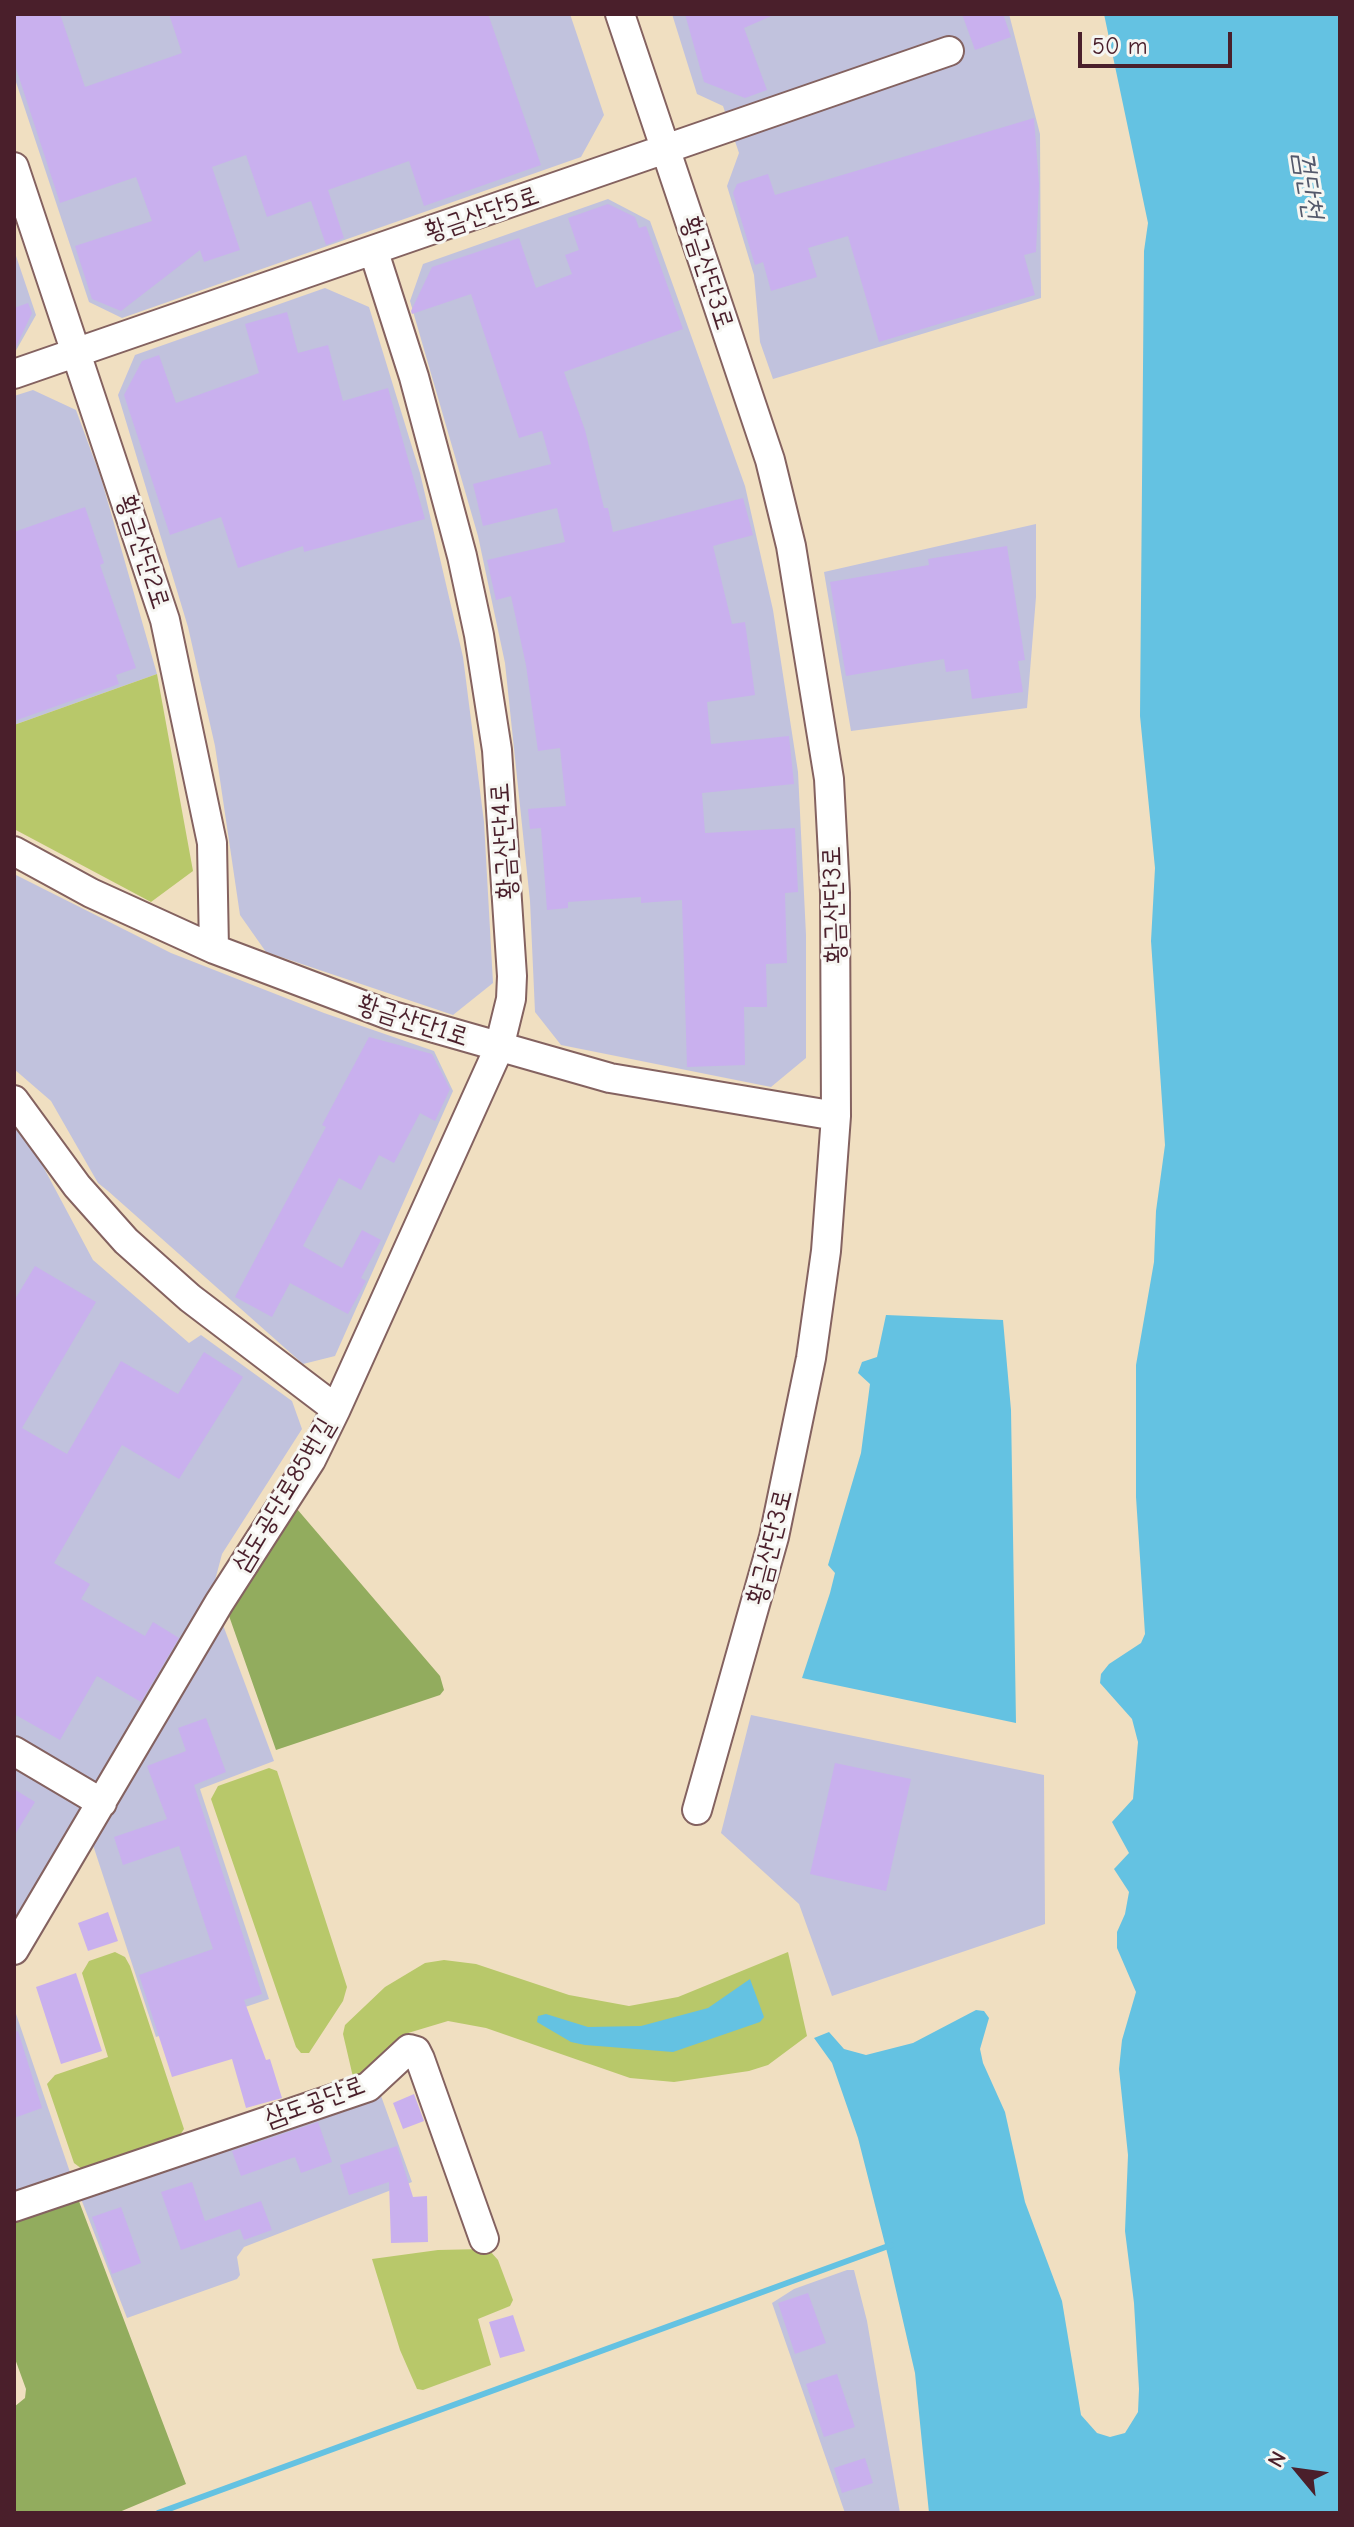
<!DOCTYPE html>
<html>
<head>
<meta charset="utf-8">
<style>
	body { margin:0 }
	#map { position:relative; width:1354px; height:2527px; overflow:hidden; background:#f0dfc1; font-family:"Comic Neue",sans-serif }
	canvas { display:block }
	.frame { position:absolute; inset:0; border:16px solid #4a1f2b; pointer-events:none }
	.north { position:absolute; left:1258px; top:2431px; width:80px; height:80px; -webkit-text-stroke:6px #f6f6f2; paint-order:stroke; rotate:299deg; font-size:22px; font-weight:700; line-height:32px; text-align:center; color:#4a1f2b }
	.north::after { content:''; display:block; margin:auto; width:28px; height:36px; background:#4a1f2b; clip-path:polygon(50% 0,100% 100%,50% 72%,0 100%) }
	.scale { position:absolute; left:1078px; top:32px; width:154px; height:36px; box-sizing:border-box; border:4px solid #4a1f2b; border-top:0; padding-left:10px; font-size:24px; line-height:28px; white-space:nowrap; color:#4a1f2b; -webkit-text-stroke:6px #f6f6f2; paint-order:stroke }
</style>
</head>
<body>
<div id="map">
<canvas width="1354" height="2527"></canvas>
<div class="frame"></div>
<div class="north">N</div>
<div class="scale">50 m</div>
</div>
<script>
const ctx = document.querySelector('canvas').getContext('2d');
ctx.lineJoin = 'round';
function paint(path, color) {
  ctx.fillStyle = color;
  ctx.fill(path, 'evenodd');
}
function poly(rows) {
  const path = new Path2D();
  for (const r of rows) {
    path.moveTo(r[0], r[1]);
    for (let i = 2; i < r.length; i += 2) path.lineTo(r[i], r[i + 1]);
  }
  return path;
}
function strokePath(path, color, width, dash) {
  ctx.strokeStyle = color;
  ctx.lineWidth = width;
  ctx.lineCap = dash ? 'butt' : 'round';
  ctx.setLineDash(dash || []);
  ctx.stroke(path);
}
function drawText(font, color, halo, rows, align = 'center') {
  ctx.font = font + ' "Comic Neue","Poor Story",sans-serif';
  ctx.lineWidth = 6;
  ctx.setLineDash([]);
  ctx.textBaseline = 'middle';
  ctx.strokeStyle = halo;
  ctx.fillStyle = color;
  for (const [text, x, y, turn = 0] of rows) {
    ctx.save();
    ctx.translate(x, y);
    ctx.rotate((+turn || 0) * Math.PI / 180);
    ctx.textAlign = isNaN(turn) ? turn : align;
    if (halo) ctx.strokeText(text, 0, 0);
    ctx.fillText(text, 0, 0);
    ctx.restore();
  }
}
paint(poly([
	[14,14,570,14,604,115,581,157,122,318,89,302,14,76],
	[672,14,1009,14,1040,134,1041,298,773,379,760,342,754,275,727,186,739,153,723,106,697,94],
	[608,199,650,221,745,486,773,610,798,772,806,935,806,1058,771,1087,561,1045,535,1012,530,901,505,663,478,536,410,301,423,264],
	[14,250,36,315,14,354],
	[325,288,369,307,420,473,463,657,484,822,493,983,453,1015,266,952,240,915,215,746,188,627,118,395,135,355],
	[33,390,76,410,101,478,157,674,14,725,14,396],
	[1036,524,1036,597,1027,708,851,731,824,572],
	[14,874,171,953,324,1013,434,1051,453,1091,335,1356,303,1364,108,1191,98,1183,51,1101,14,1069],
	[14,1112,93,1260,189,1343,201,1335,292,1401,302,1429,222,1554,209,1603,14,1930],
	[223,1625,274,1761,200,1789,269,1999,156,2037,92,1842,218,1627],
	[751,1715,1044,1775,1045,1924,832,1996,799,1904,721,1833],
	[14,2008,72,2178,14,2199],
	[380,2093,412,2182,244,2247,237,2257,240,2275,237,2279,127,2318,78,2191],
	[847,2270,854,2270,867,2321,900,2513,845,2513,772,2303,794,2289]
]), '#c1c2dd');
paint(poly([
	[157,674,193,871,151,902,14,829,14,725],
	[269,1768,277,1771,283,1789,347,1987,343,2001,309,2053,301,2053,296,2047,211,1799,218,1786],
	[115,1952,125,1957,130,1966,184,2129,178,2138,82,2169,74,2163,47,2084,55,2075,108,2057,82,1973,89,1961],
	[788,1952,807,2036,768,2065,749,2071,674,2082,630,2078,486,2028,448,2021,408,2033,360,2079,353,2077,343,2034,345,2025,385,1987,425,1963,444,1960,476,1964,569,1995,629,2006,678,1997],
	[483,2249,490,2251,498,2260,513,2300,510,2306,478,2319,491,2365,423,2390,417,2389,400,2350,372,2259,438,2250]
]), '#b8c86a');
paint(poly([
	[297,1509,440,1676,444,1690,440,1695,276,1750,228,1613,292,1511],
	[77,2196,186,2484,117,2513,14,2513,14,2407,25,2398,26,2389,14,2356,14,2215]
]), '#92ac5e');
paint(poly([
	[1104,14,1340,14,1340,2513,929,2513,915,2373,889,2260,858,2138,832,2063,814,2038,829,2032,844,2049,866,2055,913,2043,976,2010,984,2011,989,2018,980,2049,983,2063,1005,2112,1025,2202,1062,2301,1081,2415,1097,2433,1110,2437,1125,2433,1138,2412,1139,2389,1134,2303,1125,2231,1128,2155,1119,2069,1122,2040,1136,1992,1117,1948,1117,1932,1125,1914,1129,1892,1114,1869,1129,1853,1112,1822,1133,1799,1138,1742,1132,1719,1100,1683,1101,1674,1109,1664,1141,1643,1145,1634,1136,1497,1136,1365,1154,1262,1156,1211,1165,1145,1151,941,1155,868,1140,716,1144,251,1148,223],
	[886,1315,1003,1320,1011,1410,1016,1723,802,1678,830,1593,835,1573,828,1565,861,1453,870,1384,858,1373,862,1362,877,1357],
	[750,1979,764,2017,760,2022,673,2052,585,2045,571,2042,537,2022,538,2016,546,2014,588,2027,641,2026,708,2008]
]), '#64c2e2');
strokePath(poly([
	[158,2513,891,2245]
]), '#64c2e2', 6);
paint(poly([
	[14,14,60,14,85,87,182,53,169,14,488,14,541,165,424,206,409,161,328,190,344,238,326,245,311,201,267,217,246,155,212,167,240,250,204,262,200,250,121,311,92,299,75,246,152,221,136,177,60,203,14,62],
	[685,14,776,14,744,28,767,90,745,98,704,82],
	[962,14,1003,14,1011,37,975,50],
	[1034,118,1039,184,1036,252,1024,255,1035,295,879,342,848,236,808,248,817,277,771,291,763,262,755,265,733,193,737,184,768,174,775,195],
	[608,204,635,217,639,228,646,226,683,329,564,372,585,430,604,508,608,508,613,532,743,498,753,535,713,546,732,624,745,622,755,695,707,702,711,744,789,736,794,784,702,793,705,833,795,828,798,892,785,893,787,963,766,964,767,1007,744,1007,745,1065,687,1067,682,900,641,903,641,897,568,902,568,908,547,910,541,828,530,829,528,809,566,806,560,748,538,751,526,665,511,596,496,600,487,560,565,542,557,508,483,526,473,484,551,464,542,431,519,438,471,294,412,314,411,311,432,267,519,238,536,288,572,274,565,255,579,250,568,218],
	[28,303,32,313,14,351,14,308],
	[287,312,298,353,328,345,343,401,388,388,425,519,304,552,303,546,238,568,221,517,170,535,124,395,142,361,159,355,176,403,259,373,245,324],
	[85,507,104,563,100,565,136,668,116,675,119,684,14,721,14,532],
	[1007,546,1025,660,1018,661,1023,692,972,699,968,669,946,672,944,659,846,676,830,582,929,565,928,559],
	[369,1037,432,1054,450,1089,435,1121,420,1113,394,1163,379,1155,361,1190,339,1178,303,1246,342,1268,362,1230,381,1240,361,1278,366,1281,348,1314,290,1283,272,1317,235,1297,326,1127,322,1125],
	[35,1266,96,1302,22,1428,67,1454,121,1361,178,1394,204,1352,243,1377,179,1479,122,1445,54,1563,90,1584,81,1599,145,1636,153,1622,179,1638,141,1702,97,1676,60,1740,14,1714,14,1301],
	[206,1718,226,1772,194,1785,262,1994,244,2000,266,2060,270,2059,282,2098,246,2108,232,2059,172,2077,139,1975,213,1949,179,1846,123,1865,114,1837,167,1819,147,1766,186,1751,178,1728],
	[835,1763,911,1779,886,1891,810,1874],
	[14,1789,35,1802,14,1836],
	[108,1912,118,1941,88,1951,78,1923],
	[76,1973,102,2051,61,2064,36,1987],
	[18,2031,42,2108,14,2118,14,2032],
	[414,2094,424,2121,403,2129,393,2103],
	[318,2122,332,2162,301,2173,295,2157,241,2176,232,2151],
	[397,2146,413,2197,427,2196,428,2242,391,2243,389,2182,349,2195,340,2165],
	[192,2182,205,2221,261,2201,272,2230,244,2240,240,2229,181,2250,161,2192],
	[121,2207,141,2263,112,2274,92,2217],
	[808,2293,826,2343,795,2354,778,2303],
	[513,2315,525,2351,500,2358,489,2322],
	[837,2374,855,2427,824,2437,806,2384],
	[865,2458,873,2483,842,2493,834,2468]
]), '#c9b0ee');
const minor = poly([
	[620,14,770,460,791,546,829,779,835,893,836,1116,826,1251,811,1358,774,1537,697,1810],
	[14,167,165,620,212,843,214,949],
	[14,374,949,51],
	[14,851,91,893,214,949,389,1015,610,1078,836,1116],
	[14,1100,77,1186,126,1241,190,1298,336,1409,311,1460,219,1603,14,1950],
	[336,1409,499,1048,511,999,512,976,497,750,479,635,462,556,414,377,374,252],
	[14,1751,102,1803],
	[14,2207,368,2087,409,2049,416,2051,420,2059,484,2239]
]);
strokePath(minor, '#846260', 32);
strokePath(minor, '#fff', 28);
drawText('26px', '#4a1f2b', '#f6f6f2', [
	["황금산단5로",482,214,-19],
	["황금산단3로",707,273,72],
	["황금산단2로",143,552,72],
	["황금산단4로",504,841,-94],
	["황금산단3로",834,905,-92],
	["황금산단1로",413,1021,18],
	["삼도공단로85번길",284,1495,-59],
	["황금산단3로",770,1547,-76],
	["삼도공단로",315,2102,-20]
]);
drawText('italic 28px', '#53586b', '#f6f6f2', [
	["검단천",1308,185,81]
]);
</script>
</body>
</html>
